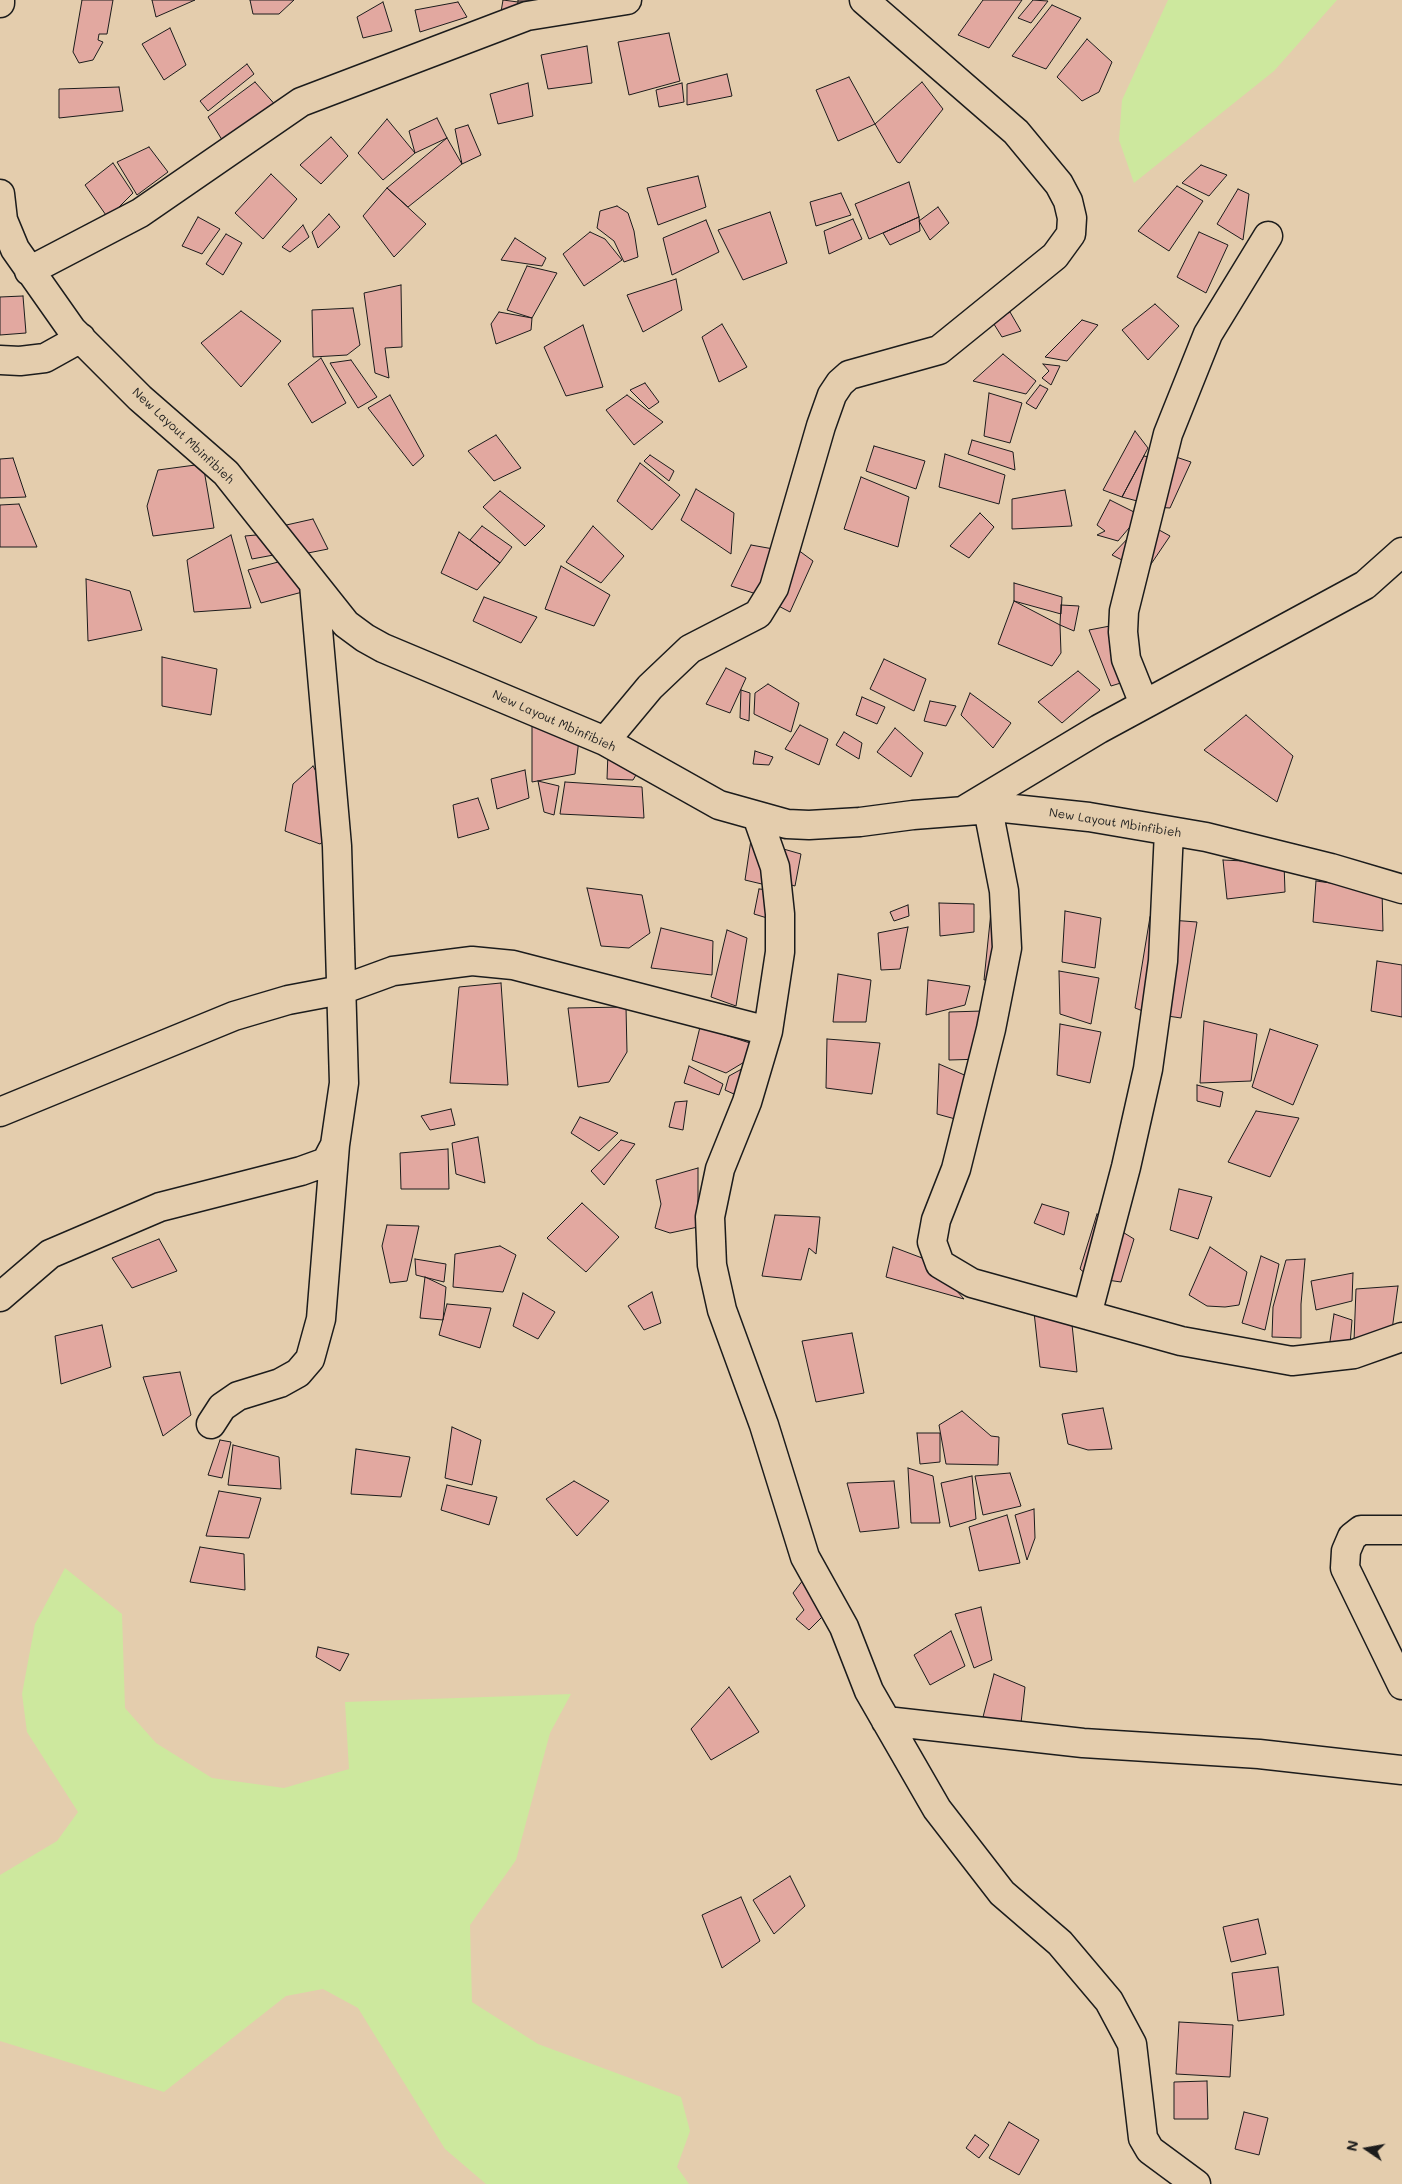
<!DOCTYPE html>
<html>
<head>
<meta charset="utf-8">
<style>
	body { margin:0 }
	#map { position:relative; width:1402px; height:2184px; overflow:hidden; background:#e4cdad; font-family:Mali,sans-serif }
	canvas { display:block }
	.north { position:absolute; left:1342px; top:2124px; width:50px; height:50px; -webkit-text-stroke:4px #e4cdad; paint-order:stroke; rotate:282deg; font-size:14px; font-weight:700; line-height:20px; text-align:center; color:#1c1c1c }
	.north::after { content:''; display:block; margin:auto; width:18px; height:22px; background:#1c1c1c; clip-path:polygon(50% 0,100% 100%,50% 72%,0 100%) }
</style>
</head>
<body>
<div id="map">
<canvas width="1402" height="2184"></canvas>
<div class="north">N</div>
</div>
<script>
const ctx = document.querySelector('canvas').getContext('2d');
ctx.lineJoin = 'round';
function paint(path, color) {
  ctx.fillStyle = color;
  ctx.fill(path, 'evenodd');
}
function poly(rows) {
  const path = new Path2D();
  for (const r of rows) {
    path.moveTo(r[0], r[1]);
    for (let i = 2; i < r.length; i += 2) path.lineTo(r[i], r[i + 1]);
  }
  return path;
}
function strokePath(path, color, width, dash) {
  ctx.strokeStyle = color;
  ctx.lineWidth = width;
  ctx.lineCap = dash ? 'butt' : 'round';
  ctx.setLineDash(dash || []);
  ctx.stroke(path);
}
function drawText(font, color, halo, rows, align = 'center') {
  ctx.font = font + ' Mali,sans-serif';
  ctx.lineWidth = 4;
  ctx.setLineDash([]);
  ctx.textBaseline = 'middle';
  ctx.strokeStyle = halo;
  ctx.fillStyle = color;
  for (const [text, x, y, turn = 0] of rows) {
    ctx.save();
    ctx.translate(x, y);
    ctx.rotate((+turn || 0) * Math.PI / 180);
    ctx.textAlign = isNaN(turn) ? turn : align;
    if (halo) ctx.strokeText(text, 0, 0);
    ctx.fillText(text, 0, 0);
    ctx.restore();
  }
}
paint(poly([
	[1168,0,1337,0,1274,71,1134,183,1119,140,1122,100],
	[65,1568,122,1614,125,1708,156,1743,212,1778,284,1788,349,1769,345,1702,571,1694,550,1733,516,1860,470,1925,472,2002,538,2044,681,2097,690,2131,677,2167,689,2184,486,2184,445,2149,358,2008,323,1989,286,1996,164,2092,0,2041,0,1875,57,1841,78,1812,27,1732,22,1694,35,1624]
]), '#cde89e');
const building = poly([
	[82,0,113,0,107,34,99,34,98,40,103,42,93,60,79,63,73,52,82,0],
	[152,0,195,0,156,17,152,0],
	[250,0,294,0,279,14,253,14,250,0],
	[503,0,518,2,516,11,500,18,503,0],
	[518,0,545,0,518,2,518,0],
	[983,0,1022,0,989,48,958,35,983,0],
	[1033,0,1048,1,1031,23,1018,18,1033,0],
	[383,2,392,31,363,38,357,17,383,2],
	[458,2,467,17,420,32,415,10,458,2],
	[1052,5,1081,18,1046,69,1012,56,1052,5],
	[170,28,186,65,164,80,142,44,170,28],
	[669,33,680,81,629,95,618,42,669,33],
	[1087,39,1112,62,1099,92,1082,101,1057,77,1087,39],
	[587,46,592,83,548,89,541,55,587,46],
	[247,64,254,74,208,111,200,101,247,64],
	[727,74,732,96,687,105,687,84,727,74],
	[849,77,875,124,838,141,816,90,849,77],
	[255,82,278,108,224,143,208,117,255,82],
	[922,82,943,109,900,163,897,162,875,124,922,82],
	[528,83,533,116,498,124,490,94,528,83],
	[682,83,684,102,659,107,656,90,682,83],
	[119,87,123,111,59,118,59,89,119,87],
	[437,118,447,138,415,153,409,131,437,118],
	[387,119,415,153,383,180,358,153,387,119],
	[468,125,481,155,462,164,455,129,468,125],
	[331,137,348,156,321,184,300,165,331,137],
	[447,138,462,164,408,207,387,188,447,138],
	[149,147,168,172,137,195,117,162,149,147],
	[113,163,133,193,108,218,85,185,113,163],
	[1201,165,1227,175,1209,196,1182,183,1201,165],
	[271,174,297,199,263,239,235,213,271,174],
	[698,176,706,207,658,225,647,188,698,176],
	[909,182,919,217,869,239,855,204,909,182],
	[1177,186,1203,201,1169,251,1138,231,1177,186],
	[387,188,426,224,394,257,363,216,387,188],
	[1238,189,1249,194,1243,240,1217,224,1238,189],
	[841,193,851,215,816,226,810,202,841,193],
	[617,206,628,213,634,231,638,257,624,262,614,241,597,228,600,211,617,206],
	[938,207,949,223,930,240,919,221,938,207],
	[770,212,787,263,743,280,718,230,770,212],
	[329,214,340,227,318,248,312,232,329,214],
	[198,217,220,229,202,254,182,246,198,217],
	[919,217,920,231,890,245,883,233,919,217],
	[853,219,862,239,829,254,824,231,853,219],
	[706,220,719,252,672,275,663,238,706,220],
	[303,225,309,237,290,252,282,247,303,225],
	[590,232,605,239,622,260,584,286,563,254,590,232],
	[1199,232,1228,245,1206,293,1177,277,1199,232],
	[226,234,242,243,223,275,206,264,226,234],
	[515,238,546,258,542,266,501,260,515,238],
	[527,266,557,273,532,318,507,310,527,266],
	[676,279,682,310,643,332,627,295,676,279],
	[401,285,402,347,385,348,389,378,375,373,364,293,401,285],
	[23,296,26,333,0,335,0,297,23,296],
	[1155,304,1179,326,1148,360,1122,330,1155,304],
	[353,308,360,345,347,355,313,357,312,310,353,308],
	[241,311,281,341,241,387,201,343,241,311],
	[499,312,532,318,531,330,496,344,491,324,499,312],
	[1010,312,1021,331,1002,337,992,321,1010,312],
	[1082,320,1098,325,1067,361,1045,357,1082,320],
	[722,324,747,367,719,382,702,337,722,324],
	[583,325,603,387,566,396,544,347,583,325],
	[1003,354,1036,381,1026,394,973,381,1003,354],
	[321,358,346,403,312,423,288,384,321,358],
	[351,360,377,397,358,408,330,363,351,360],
	[1043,364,1060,366,1051,385,1042,378,1049,371,1043,364],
	[645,383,659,402,649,409,630,390,645,383],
	[1040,385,1048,389,1036,409,1026,403,1040,385],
	[989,393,1022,403,1010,443,984,436,989,393],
	[390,395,424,456,413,466,368,408,390,395],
	[627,395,663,422,634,445,606,410,627,395],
	[1135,431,1148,448,1122,497,1103,490,1135,431],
	[496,435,521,468,494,481,468,451,496,435],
	[972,440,1013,452,1015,470,968,454,972,440],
	[874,446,925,461,916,489,866,471,874,446],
	[945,454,1005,475,999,504,939,487,945,454],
	[650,455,674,471,669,481,644,461,650,455],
	[1170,455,1191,462,1170,508,1155,507,1170,455],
	[1144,456,1161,460,1141,502,1122,497,1144,456],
	[13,458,26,497,0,498,0,459,13,458],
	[640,463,680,495,652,530,617,501,640,463],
	[203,464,214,528,153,536,147,506,158,470,203,464],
	[861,477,909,497,898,547,844,529,861,477],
	[696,489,734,513,731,554,681,520,696,489],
	[1065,490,1072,526,1012,529,1012,499,1065,490],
	[500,491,545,526,525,546,483,507,500,491],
	[1110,500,1140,515,1118,541,1097,535,1105,531,1097,525,1110,500],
	[19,504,37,547,0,547,0,505,19,504],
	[980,513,994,527,969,558,950,546,980,513],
	[313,519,328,549,303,554,282,526,313,519],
	[1150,525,1170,536,1145,573,1150,525],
	[482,526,512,547,500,563,470,540,482,526],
	[593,526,624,556,601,583,566,562,593,526],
	[459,532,500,563,477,590,441,573,459,532],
	[1133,533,1124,561,1112,555,1133,533],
	[267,534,279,554,252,559,245,536,267,534],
	[231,535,251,608,194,612,187,560,231,535],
	[751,545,779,550,763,596,731,586,751,545],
	[794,547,813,561,790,612,767,600,794,547],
	[282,561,310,590,261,603,248,570,282,561],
	[561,566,610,595,594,626,545,609,561,566],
	[86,579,130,591,142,630,88,641,86,579],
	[1014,583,1062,597,1061,614,1014,601,1014,583],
	[484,597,537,617,521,643,473,621,484,597],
	[1014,601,1060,625,1061,653,1052,666,998,644,1014,601],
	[1061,605,1079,606,1074,631,1060,625,1061,605],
	[1110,626,1116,635,1110,647,1124,682,1111,686,1089,630,1110,626],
	[162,657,217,669,211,715,162,706,162,657],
	[884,659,926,679,914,711,870,689,884,659],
	[726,668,746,678,730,713,706,704,726,668],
	[1078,671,1100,690,1062,723,1038,702,1078,671],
	[768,684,799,703,791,732,754,714,755,693,768,684],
	[741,690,750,693,749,721,740,718,741,690],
	[970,693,1011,723,993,748,961,715,970,693],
	[862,697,885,707,877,724,856,715,862,697],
	[930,701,956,706,946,726,924,721,930,701],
	[1246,715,1293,756,1277,802,1204,750,1246,715],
	[532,720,579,739,575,774,532,782,532,720],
	[800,725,828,739,819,765,785,749,800,725],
	[895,728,923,753,911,777,877,752,895,728],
	[844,732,862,743,859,759,836,745,844,732],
	[755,751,773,757,769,765,753,764,755,751],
	[608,753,640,768,633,780,607,779,608,753],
	[313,766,324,786,331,836,320,844,285,831,293,784,313,766],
	[525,770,529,798,497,809,491,779,525,770],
	[538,781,559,786,554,815,544,812,538,781],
	[565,782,642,787,644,818,560,814,565,782],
	[478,798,489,829,458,838,453,805,478,798],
	[752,833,766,885,745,880,752,833],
	[773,846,801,854,795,886,780,882,773,846],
	[1223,860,1284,863,1285,892,1227,899,1223,860],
	[1316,881,1382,890,1383,931,1313,922,1316,881],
	[587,888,642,895,650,933,629,948,601,946,587,888],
	[759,889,773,890,777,921,754,914,759,889],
	[992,902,996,979,984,980,992,902],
	[939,903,974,904,974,932,940,936,939,903],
	[908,905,909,916,894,921,890,912,908,905],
	[1065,911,1101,918,1095,968,1062,962,1065,911],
	[1150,917,1161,921,1151,1014,1135,1008,1150,917],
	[1170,920,1197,922,1181,1018,1161,1015,1170,920],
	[908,927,900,969,881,970,878,933,908,927],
	[661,928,713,941,712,975,651,968,661,928],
	[727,930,747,938,736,1006,711,997,727,930],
	[1377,961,1402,965,1402,1017,1371,1011,1377,961],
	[1059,971,1099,978,1091,1024,1060,1014,1059,971],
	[838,974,871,980,866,1022,833,1022,838,974],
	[928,980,970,986,965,1005,926,1015,928,980],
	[501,983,508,1085,450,1083,459,987,501,983],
	[626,1007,627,1052,609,1082,578,1087,568,1008,626,1007],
	[983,1011,984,1059,949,1060,949,1012,983,1011],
	[1204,1021,1257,1034,1251,1081,1200,1083,1204,1021],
	[1060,1024,1101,1032,1090,1083,1057,1075,1060,1024],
	[700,1027,753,1044,746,1061,726,1073,692,1060,700,1027],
	[1270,1029,1318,1045,1293,1105,1252,1087,1270,1029],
	[827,1039,880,1043,872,1094,826,1088,827,1039],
	[939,1064,969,1077,959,1120,937,1114,939,1064],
	[749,1065,745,1099,725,1090,729,1076,749,1065],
	[689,1066,723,1084,719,1095,684,1083,689,1066],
	[1197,1085,1223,1092,1220,1107,1197,1101,1197,1085],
	[687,1101,683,1130,669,1127,675,1102,687,1101],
	[451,1109,455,1125,430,1130,421,1116,451,1109],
	[1256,1111,1299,1118,1270,1177,1228,1162,1256,1111],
	[580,1117,618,1133,599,1151,571,1133,580,1117],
	[478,1137,485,1183,456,1174,452,1143,478,1137],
	[621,1140,635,1144,604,1185,591,1171,621,1140],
	[448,1149,449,1189,401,1189,400,1153,448,1149],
	[698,1168,698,1227,670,1233,655,1228,661,1204,656,1180,698,1168],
	[1179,1189,1212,1197,1198,1239,1170,1230,1179,1189],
	[582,1203,619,1237,586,1272,547,1238,582,1203],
	[1042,1204,1069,1212,1064,1235,1034,1223,1042,1204],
	[1097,1214,1108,1222,1092,1279,1080,1269,1097,1214],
	[775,1215,820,1217,816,1254,809,1248,801,1280,762,1276,775,1215],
	[387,1225,419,1226,407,1281,390,1283,382,1246,387,1225],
	[1116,1228,1134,1239,1121,1282,1100,1279,1116,1228],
	[159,1239,177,1271,132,1288,112,1258,159,1239],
	[500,1246,516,1255,503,1292,453,1287,455,1254,500,1246],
	[893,1247,930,1261,964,1299,886,1277,893,1247],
	[1210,1247,1247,1272,1239,1305,1225,1307,1207,1306,1189,1295,1210,1247],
	[1261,1256,1279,1264,1265,1330,1242,1323,1261,1256],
	[415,1259,446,1264,444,1282,416,1275,415,1259],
	[1305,1259,1301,1304,1301,1338,1272,1337,1273,1307,1286,1260,1305,1259],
	[1353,1273,1352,1301,1316,1310,1311,1281,1353,1273],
	[425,1277,446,1287,443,1320,420,1318,425,1277],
	[1398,1286,1392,1330,1354,1341,1356,1289,1398,1286],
	[652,1292,661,1323,644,1330,628,1306,652,1292],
	[523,1293,555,1312,538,1339,513,1326,523,1293],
	[447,1304,491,1308,480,1348,439,1335,447,1304],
	[1034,1312,1071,1315,1077,1372,1040,1367,1034,1312],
	[1334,1314,1352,1320,1350,1345,1329,1348,1334,1314],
	[102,1325,111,1367,61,1384,55,1336,102,1325],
	[852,1333,864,1393,816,1402,802,1341,852,1333],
	[180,1372,191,1415,163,1436,143,1377,180,1372],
	[1103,1408,1112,1449,1088,1450,1068,1444,1062,1414,1103,1408],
	[962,1411,991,1436,999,1437,998,1465,946,1464,939,1425,962,1411],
	[452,1427,481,1440,472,1485,445,1478,452,1427],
	[917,1433,940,1433,940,1462,920,1464,917,1433],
	[220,1440,231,1442,222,1478,208,1475,220,1440],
	[233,1445,279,1457,281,1489,228,1485,233,1445],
	[356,1449,410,1457,401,1497,351,1494,356,1449],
	[908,1468,933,1476,940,1523,911,1523,908,1468],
	[1010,1473,1021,1506,983,1515,975,1476,1010,1473],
	[972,1476,976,1519,950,1527,941,1483,972,1476],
	[574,1481,609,1501,577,1536,546,1499,574,1481],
	[894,1481,899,1528,860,1532,847,1483,894,1481],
	[447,1485,497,1497,489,1525,441,1510,447,1485],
	[219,1491,261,1498,249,1538,206,1536,219,1491],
	[1034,1509,1035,1538,1027,1560,1015,1515,1034,1509],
	[1007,1515,1020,1563,979,1571,969,1527,1007,1515],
	[200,1547,244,1554,245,1590,190,1582,200,1547],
	[807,1575,830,1609,809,1630,796,1619,804,1610,793,1593,807,1575],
	[981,1607,992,1660,974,1668,955,1614,981,1607],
	[951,1631,965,1666,930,1685,914,1655,951,1631],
	[318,1647,349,1654,340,1671,316,1657,318,1647],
	[994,1674,1025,1687,1021,1723,983,1717,994,1674],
	[729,1687,759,1732,711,1760,691,1729,729,1687],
	[790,1876,805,1906,774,1934,753,1900,790,1876],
	[741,1897,760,1941,722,1968,702,1915,741,1897],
	[1258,1919,1266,1954,1231,1962,1223,1927,1258,1919],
	[1278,1967,1284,2015,1238,2021,1232,1973,1278,1967],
	[1179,2022,1233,2025,1230,2077,1176,2074,1179,2022],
	[1207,2081,1208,2119,1174,2119,1174,2082,1207,2081],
	[1244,2112,1268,2118,1259,2155,1235,2149,1244,2112],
	[1009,2122,1039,2140,1019,2175,989,2158,1009,2122],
	[975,2135,989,2145,979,2158,966,2148,975,2135]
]);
paint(building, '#e2a8a0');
strokePath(building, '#1c1c1c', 1);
const minor = poly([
	[0,3,0,0],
	[0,194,3,220,15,249,72,330,140,398,226,473,346,624,365,638,383,648,605,741,719,805,787,824,809,825,860,822,913,815,1004,808,1089,817,1206,837,1331,868,1402,889],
	[29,271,140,213,301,102,527,16,627,0],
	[0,360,20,361,45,358,81,338],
	[1144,704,1126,659,1123,632,1124,611,1168,434,1208,334,1268,236],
	[605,741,650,687,690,649,758,614,774,588,821,426,832,395,840,383,849,375,939,350,1055,256,1071,234,1072,218,1068,201,1059,184,1016,132,864,0],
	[966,809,1099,729,1365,585,1402,552],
	[988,809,1004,891,1007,948,991,1029,956,1169,936,1220,932,1242,940,1264,972,1283,1181,1341,1292,1361,1354,1354,1402,1337],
	[757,816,775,867,780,914,780,952,768,1031,747,1102,720,1169,710,1217,712,1265,722,1310,764,1425,805,1557,844,1627,869,1691,937,1809,1002,1893,1060,1943,1109,2001,1132,2044,1143,2138,1150,2150,1196,2184],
	[0,1112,234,1016,288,1000,341,990,393,971,472,961,513,965,768,1031],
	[0,1297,50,1254,160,1207,301,1171,326,1162,335,1145],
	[1087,1315,1126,1167,1148,1069,1163,961,1169,831],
	[211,1424,222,1407,238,1396,280,1383,298,1373,310,1359,321,1319,335,1145,344,1083,337,846,314,584],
	[1402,1530,1361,1530,1352,1537,1346,1551,1345,1568,1402,1685],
	[886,1721,1083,1743,1259,1754,1402,1770]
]);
strokePath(minor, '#1c1c1c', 31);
strokePath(minor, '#e4cdad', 28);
drawText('12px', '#1c1c1c', '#e4cdad', [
	["New Layout Mbinfibieh",183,436,43],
	["New Layout Mbinfibieh",554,721,24],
	["New Layout Mbinfibieh",1115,823,9]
]);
</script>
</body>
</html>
